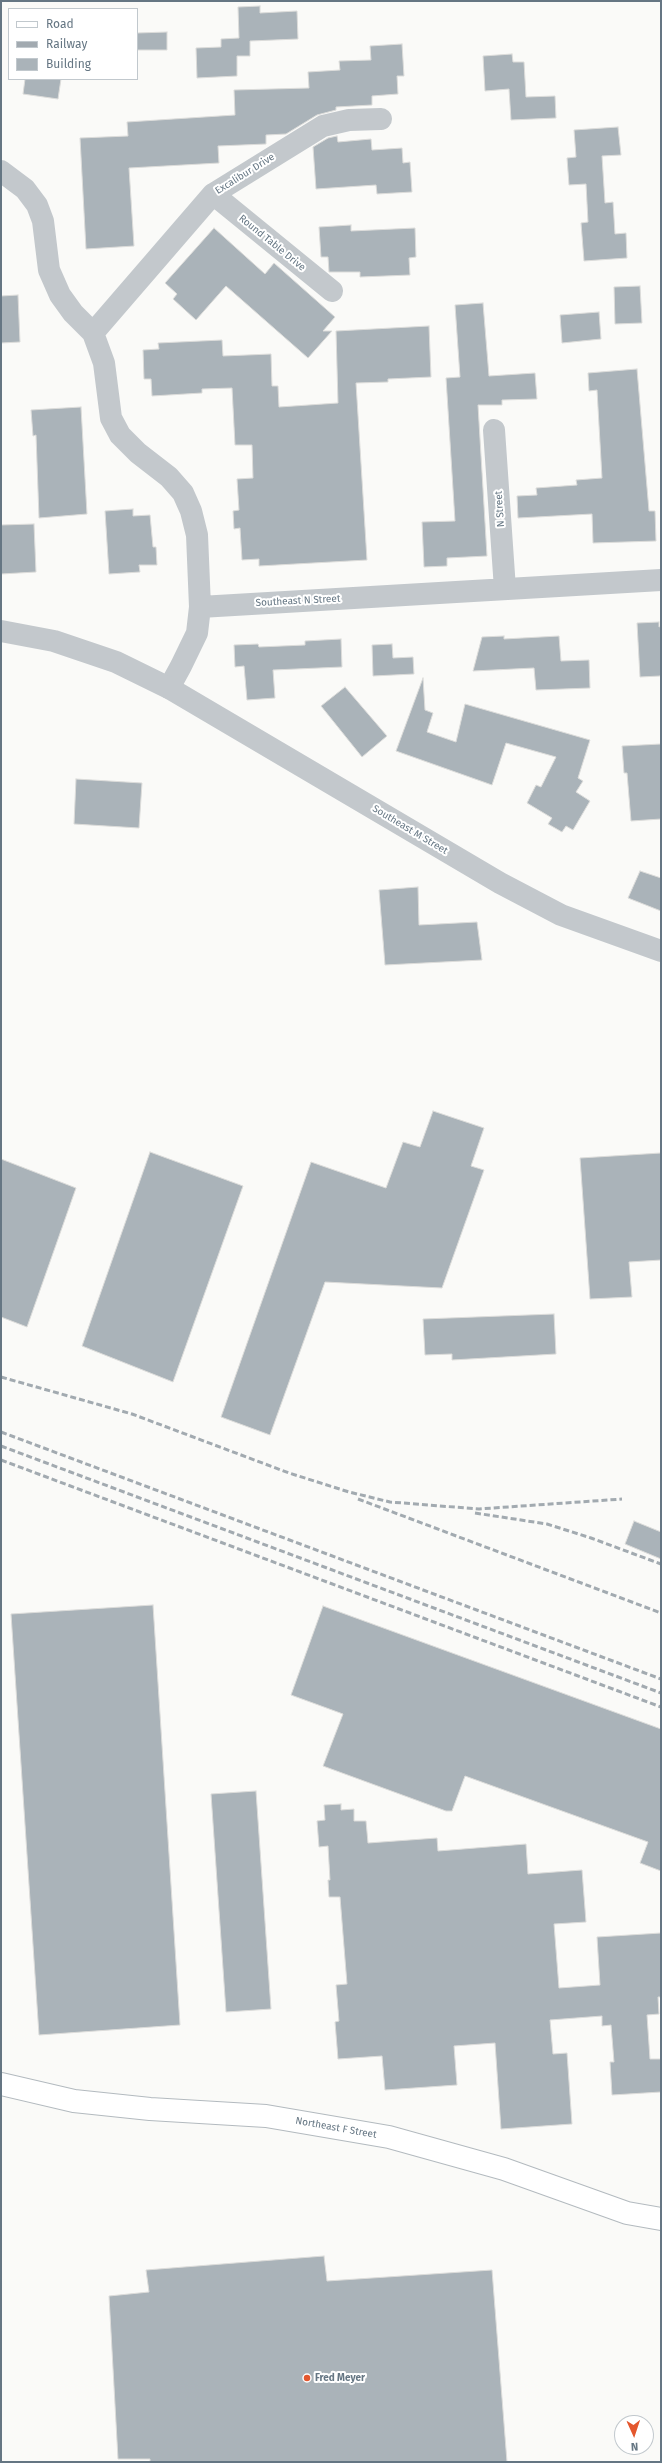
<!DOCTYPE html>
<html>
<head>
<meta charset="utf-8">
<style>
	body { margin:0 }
	#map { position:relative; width:662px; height:2463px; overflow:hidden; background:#fafaf8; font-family:"Fira Sans",sans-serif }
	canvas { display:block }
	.frame { position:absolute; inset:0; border:2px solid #657683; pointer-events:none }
	.legend { position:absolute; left:8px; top:8px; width:130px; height:72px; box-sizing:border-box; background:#fff; border:1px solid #c1c8cd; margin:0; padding:5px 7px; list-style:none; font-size:12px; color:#657683 }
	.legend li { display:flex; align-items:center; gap:8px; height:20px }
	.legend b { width:20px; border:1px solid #c1c8cd }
	.north { position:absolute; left:614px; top:2415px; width:40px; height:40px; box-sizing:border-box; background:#fff; border:1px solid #c1c8cd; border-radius:50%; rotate:177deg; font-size:11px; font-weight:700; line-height:16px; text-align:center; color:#657683 }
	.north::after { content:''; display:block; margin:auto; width:14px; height:18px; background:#e4572e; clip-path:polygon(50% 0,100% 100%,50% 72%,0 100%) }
</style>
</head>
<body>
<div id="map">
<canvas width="662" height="2463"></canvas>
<div class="frame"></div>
<ul class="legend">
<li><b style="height:5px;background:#fff"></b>Road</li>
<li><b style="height:5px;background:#a2aab0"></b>Railway</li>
<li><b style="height:11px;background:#aab3b9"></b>Building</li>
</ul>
<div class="north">N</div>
</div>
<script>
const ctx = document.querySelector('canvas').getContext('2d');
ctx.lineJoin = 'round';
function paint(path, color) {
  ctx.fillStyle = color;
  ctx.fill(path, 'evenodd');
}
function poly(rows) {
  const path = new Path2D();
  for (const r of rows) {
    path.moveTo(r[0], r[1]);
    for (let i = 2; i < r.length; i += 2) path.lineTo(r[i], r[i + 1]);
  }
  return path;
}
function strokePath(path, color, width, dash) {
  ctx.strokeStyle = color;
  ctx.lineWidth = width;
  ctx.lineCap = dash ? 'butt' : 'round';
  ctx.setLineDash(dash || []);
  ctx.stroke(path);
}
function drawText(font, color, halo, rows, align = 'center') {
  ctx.font = font + ' "Fira Sans",sans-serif';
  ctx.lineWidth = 4;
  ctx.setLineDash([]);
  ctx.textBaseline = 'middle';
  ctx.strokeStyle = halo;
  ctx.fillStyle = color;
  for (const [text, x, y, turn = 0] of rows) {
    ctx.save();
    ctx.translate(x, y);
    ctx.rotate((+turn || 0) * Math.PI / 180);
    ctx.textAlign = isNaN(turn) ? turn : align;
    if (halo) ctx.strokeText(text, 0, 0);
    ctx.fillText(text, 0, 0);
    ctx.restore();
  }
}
const building = poly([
	[260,6,260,13,297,11,298,39,250,41,250,56,237,56,237,76,197,78,196,48,221,47,221,39,239,38,238,7,260,6],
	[167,32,167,50,137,50,137,33,167,32],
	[402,44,404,76,397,76,398,94,372,96,372,105,336,107,336,110,317,115,286,134,266,135,266,144,218,146,219,163,129,168,134,246,86,249,80,138,128,136,127,122,235,115,234,90,309,88,308,72,340,70,339,61,371,60,370,46,402,44],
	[512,54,513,62,524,62,526,97,555,96,556,118,511,120,509,89,485,91,483,56,512,54],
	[25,79,61,79,58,99,23,94,25,79],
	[618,127,621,155,602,156,605,203,613,202,615,234,626,233,627,258,584,261,581,223,588,222,586,184,569,185,567,158,576,157,574,130,618,127],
	[337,136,338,142,371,139,372,150,402,148,403,163,410,162,412,192,377,194,376,185,316,189,313,147,328,138,337,136],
	[351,225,351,231,415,228,416,257,409,258,410,275,360,277,360,272,329,272,328,257,321,257,319,227,351,225],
	[214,228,265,274,274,263,335,317,323,331,332,331,308,358,226,286,196,320,173,299,177,294,165,283,214,228],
	[640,286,642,323,615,324,614,287,640,286],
	[18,295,20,342,1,343,1,296,18,295],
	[483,303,489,376,535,373,537,399,502,400,502,405,478,405,487,556,447,558,447,566,424,567,422,522,455,521,446,378,460,377,455,305,483,303],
	[599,312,601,339,562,343,560,315,599,312],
	[429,326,431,377,388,379,388,382,356,383,367,560,259,566,259,559,242,560,240,528,234,529,233,511,239,510,237,479,253,478,252,445,235,445,232,388,202,389,202,393,152,396,151,379,144,379,143,350,159,349,158,343,222,340,223,356,271,354,272,386,278,386,279,407,338,403,336,331,429,326],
	[637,369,649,511,655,511,656,541,593,543,592,514,518,518,517,496,537,495,536,488,577,485,576,480,602,478,597,390,589,391,588,373,637,369],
	[81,407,87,514,39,518,36,435,33,436,31,410,81,407],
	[133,509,133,516,150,515,153,547,156,547,157,565,139,565,140,572,109,574,105,511,133,509],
	[34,524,36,572,1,574,1,525,34,524],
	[659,622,659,627,661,626,661,674,660,676,640,677,637,623,659,622],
	[504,636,504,639,559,636,561,661,589,660,590,688,536,690,534,668,473,671,482,637,504,636],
	[341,639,342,667,273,670,275,698,247,700,244,666,235,667,234,645,258,644,259,647,305,645,305,641,341,639],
	[392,644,393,658,413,657,414,674,373,676,372,645,392,644],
	[423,678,425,710,433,713,427,732,456,742,465,704,590,740,578,778,583,781,576,792,590,801,573,830,566,826,562,832,548,824,552,818,527,803,536,785,541,787,556,757,506,743,492,785,396,751,423,678],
	[345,687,387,736,362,757,321,706,345,687],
	[661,744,661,819,631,821,627,773,624,773,622,746,661,744],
	[76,779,142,783,139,828,74,824,76,779],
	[640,871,661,878,661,911,628,898,640,871],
	[418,887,419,925,477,922,482,960,385,965,379,890,418,887],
	[433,1111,484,1128,471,1166,484,1170,442,1288,325,1282,270,1435,221,1417,311,1162,386,1188,403,1142,420,1147,433,1111],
	[150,1152,243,1186,173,1382,82,1346,150,1152],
	[661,1153,661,1260,629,1262,632,1297,590,1299,580,1158,661,1153],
	[1,1159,76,1188,27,1327,1,1317,1,1159],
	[554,1314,556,1354,452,1360,452,1354,425,1355,423,1319,554,1314],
	[634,1521,661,1532,661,1559,625,1544,634,1521],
	[153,1605,180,2025,39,2035,11,1614,153,1605],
	[323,1606,661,1729,661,1871,640,1863,648,1842,465,1776,452,1811,446,1811,323,1766,343,1714,291,1695,323,1606],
	[256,1791,271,2009,226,2012,211,1794,256,1791],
	[341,1804,341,1810,354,1809,354,1821,366,1821,368,1843,437,1838,438,1851,526,1844,528,1874,582,1870,586,1922,554,1924,559,1988,600,1985,597,1937,661,1933,661,1997,658,1997,659,2014,647,2015,650,2059,661,2059,661,2092,612,2095,610,2062,614,2062,611,2025,602,2026,602,2016,550,2020,553,2054,567,2053,572,2124,501,2129,495,2043,454,2046,457,2085,385,2090,382,2056,338,2059,335,2022,339,2021,336,1985,347,1984,340,1897,329,1897,328,1880,330,1880,328,1846,319,1847,317,1821,325,1820,324,1805,341,1804],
	[324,2256,327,2281,492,2270,507,2462,150,2462,150,2459,118,2459,109,2296,149,2292,146,2270,324,2256]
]);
paint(building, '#aab3b9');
strokePath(building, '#dcdcda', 1);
const secondary = poly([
	[1,2084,74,2101,150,2109,266,2116,389,2137,504,2169,627,2213,661,2219]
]);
strokePath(secondary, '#b3babf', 24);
strokePath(poly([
	[1,171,25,189,37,205,43,221,49,270,60,295,73,313,93,333,104,363,111,418,120,435,138,453,169,477,183,493,191,511,197,535,200,607],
	[213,194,332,291],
	[93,333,213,194,323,126,349,120,381,119],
	[494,430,505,589],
	[169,688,181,666,197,633,200,607,661,580]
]), '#c3c8cc', 22);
strokePath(poly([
	[1,631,54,641,116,662,169,688,500,883,561,915,661,951]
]), '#c3c8cc', 22);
strokePath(secondary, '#fff', 22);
strokePath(poly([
	[1,1377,132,1414,289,1473,349,1492,390,1502,479,1509,622,1499],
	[1,1432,661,1679],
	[1,1446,661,1693],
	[1,1460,661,1707],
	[358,1499,661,1613],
	[475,1513,547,1524,591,1538,661,1564]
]), '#a2aab0', 3, [6, 3]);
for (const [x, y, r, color] of [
	[307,2378,4,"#e4572e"]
]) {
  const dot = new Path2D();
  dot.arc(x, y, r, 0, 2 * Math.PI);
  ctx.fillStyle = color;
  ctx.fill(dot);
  strokePath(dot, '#fff', 1.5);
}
drawText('10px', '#657683', '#fff', [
	["Excalibur Drive",245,174,-32],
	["Round Table Drive",272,243,39],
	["N Street",500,509,-94],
	["Southeast N Street",298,601,-3],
	["Southeast M Street",410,830,31],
	["Northeast F Street",336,2128,10]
]);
drawText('bold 10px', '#657683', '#fff', [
	["Fred Meyer",315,2378]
], 'left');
</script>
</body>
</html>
